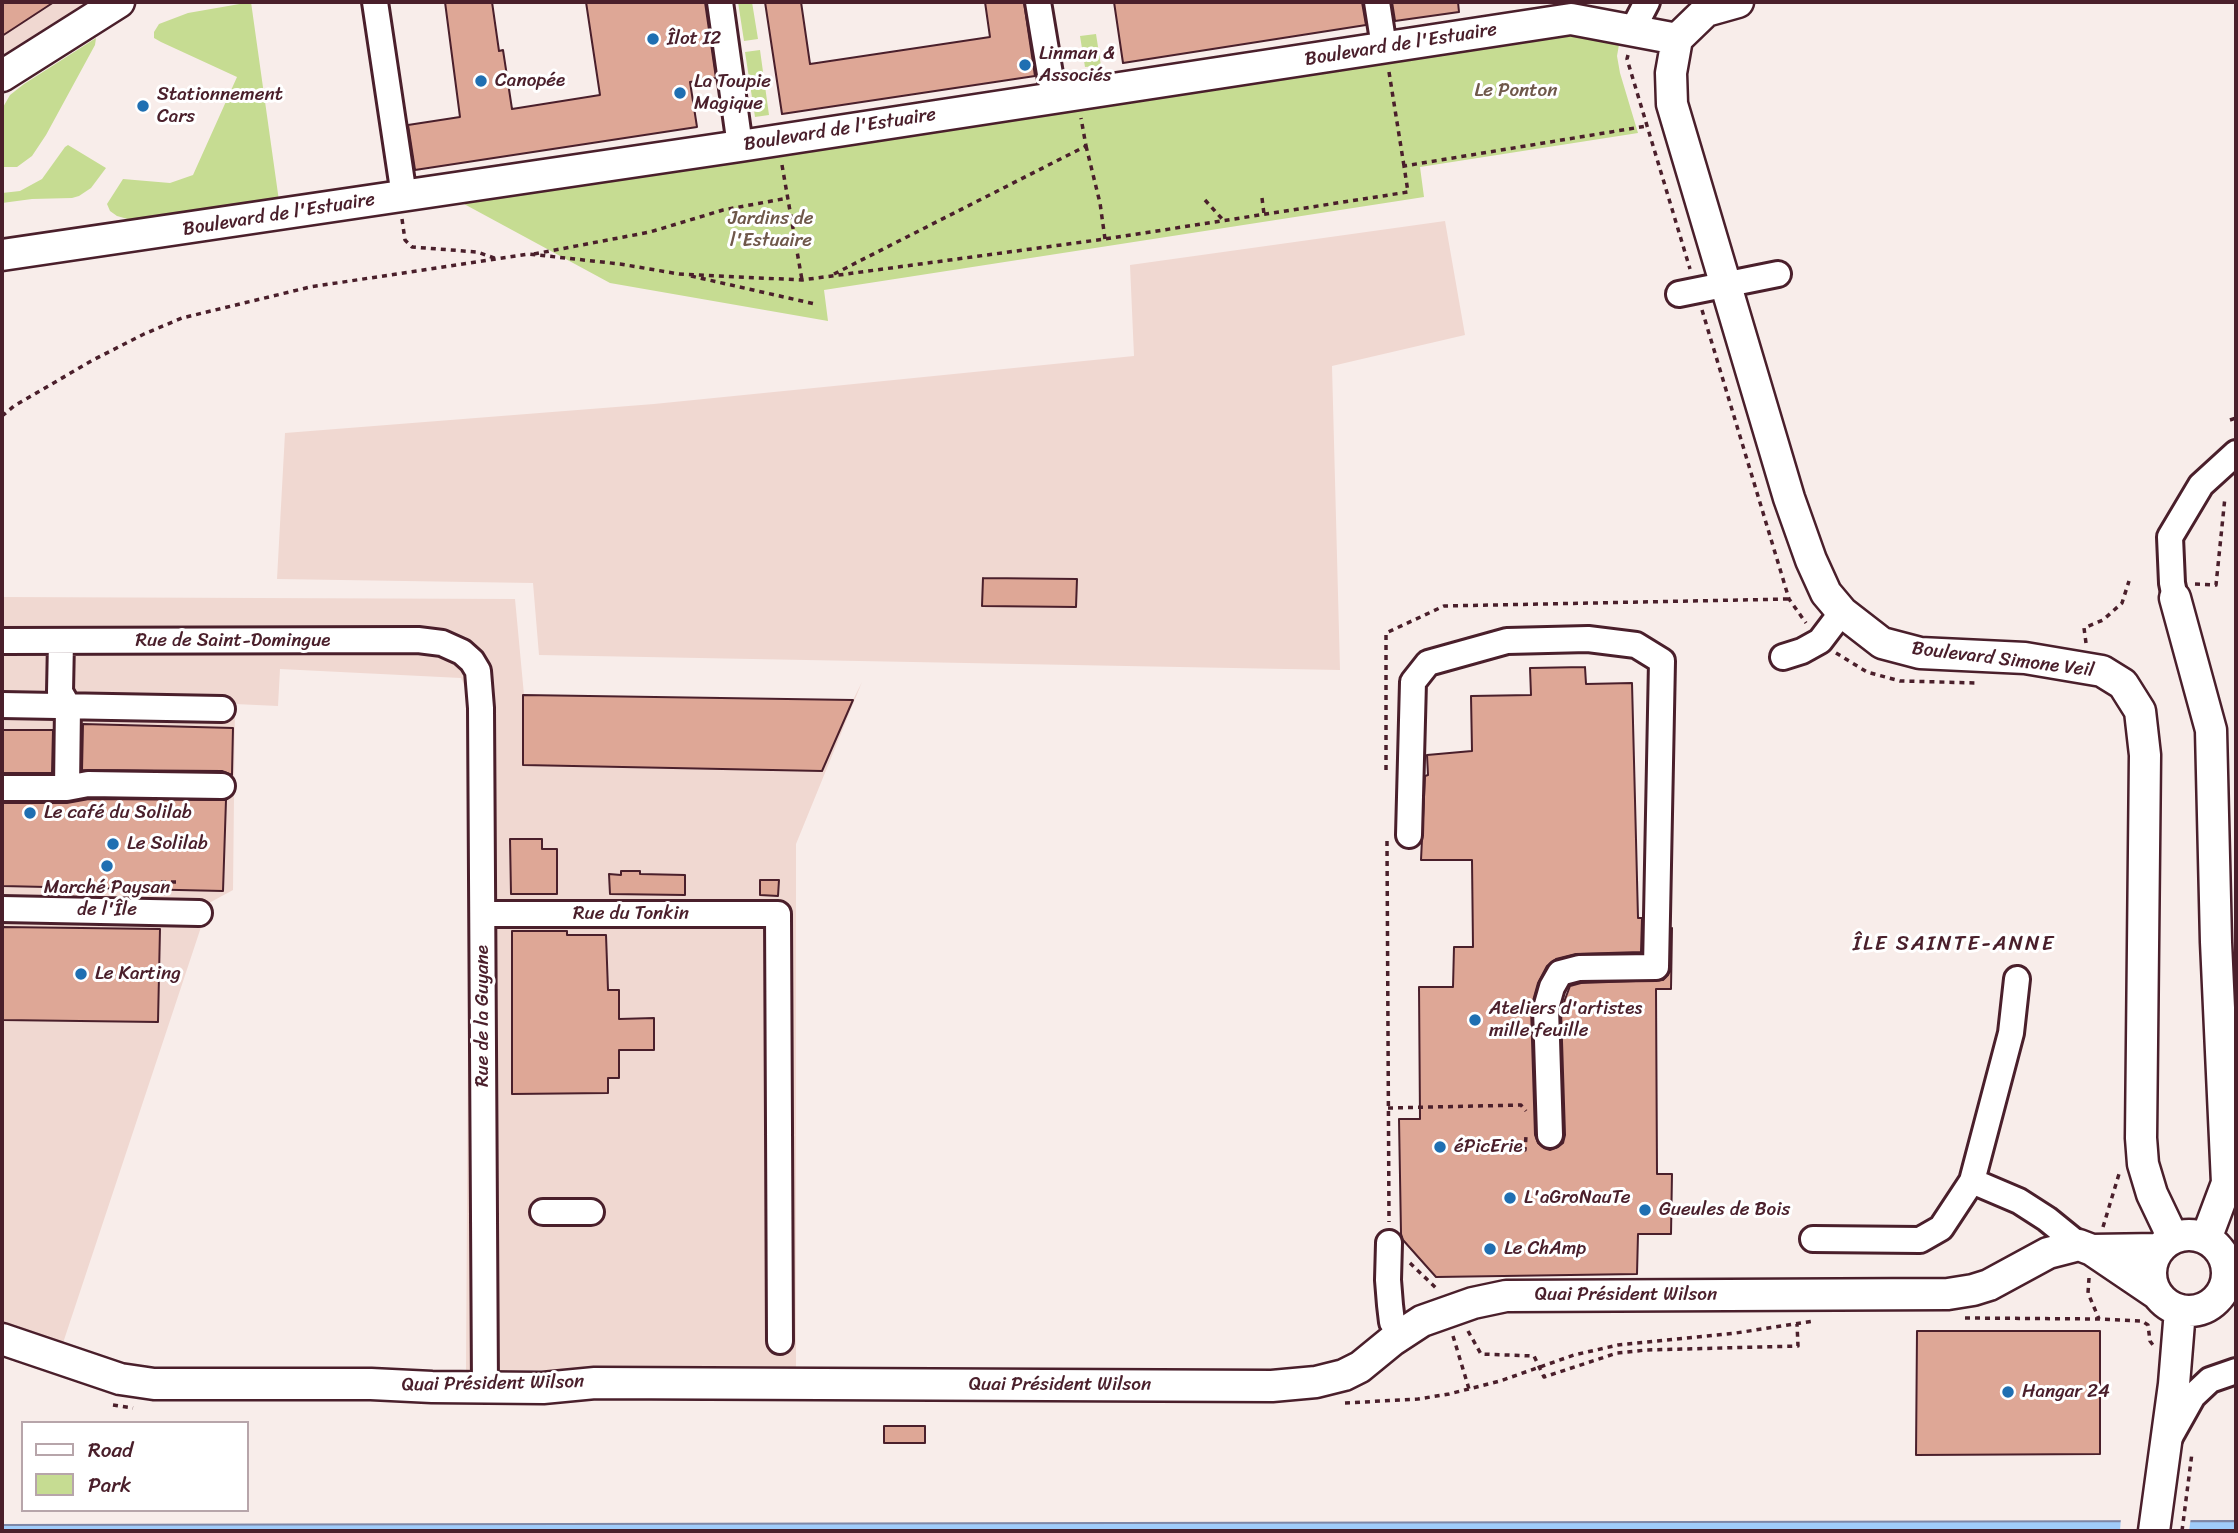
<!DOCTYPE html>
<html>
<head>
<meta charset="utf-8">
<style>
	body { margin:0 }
	#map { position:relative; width:2238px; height:1533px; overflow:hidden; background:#f8edea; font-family:Sriracha,sans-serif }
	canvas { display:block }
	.frame { position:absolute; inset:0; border:4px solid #4a1f2b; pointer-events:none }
	.legend { position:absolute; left:21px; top:1421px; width:228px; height:91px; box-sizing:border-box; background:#fff; border:2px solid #b7a5aa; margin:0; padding:9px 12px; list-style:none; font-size:21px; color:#4a1f2b }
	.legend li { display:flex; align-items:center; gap:14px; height:35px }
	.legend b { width:35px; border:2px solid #b7a5aa }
</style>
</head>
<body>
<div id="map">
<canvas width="2238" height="1533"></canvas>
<div class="frame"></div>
<ul class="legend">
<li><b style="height:9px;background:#fff"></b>Road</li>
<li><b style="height:19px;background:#c6dc92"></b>Park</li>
</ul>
</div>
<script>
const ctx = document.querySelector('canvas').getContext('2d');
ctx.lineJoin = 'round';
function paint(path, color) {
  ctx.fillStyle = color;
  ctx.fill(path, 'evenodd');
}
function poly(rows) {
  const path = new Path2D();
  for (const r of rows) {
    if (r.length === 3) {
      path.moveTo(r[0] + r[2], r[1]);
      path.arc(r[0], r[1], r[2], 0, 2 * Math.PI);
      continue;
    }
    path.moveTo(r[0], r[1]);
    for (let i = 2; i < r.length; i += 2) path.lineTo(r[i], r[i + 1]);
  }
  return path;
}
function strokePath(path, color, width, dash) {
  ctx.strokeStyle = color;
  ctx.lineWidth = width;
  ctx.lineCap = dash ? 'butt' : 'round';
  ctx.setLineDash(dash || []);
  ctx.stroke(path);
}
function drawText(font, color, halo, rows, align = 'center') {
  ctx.font = font + ' Sriracha,sans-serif';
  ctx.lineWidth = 6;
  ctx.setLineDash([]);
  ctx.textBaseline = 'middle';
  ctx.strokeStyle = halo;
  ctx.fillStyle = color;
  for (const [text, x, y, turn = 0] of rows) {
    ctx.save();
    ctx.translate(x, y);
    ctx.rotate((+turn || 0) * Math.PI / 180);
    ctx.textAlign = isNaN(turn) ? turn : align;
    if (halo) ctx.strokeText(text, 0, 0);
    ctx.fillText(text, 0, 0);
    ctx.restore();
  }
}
paint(poly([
	[2,2,87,2,2,56],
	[1445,221,1465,335,1332,366,1340,670,539,655,533,583,277,579,285,433,654,404,1134,356,1130,265],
	[2,597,515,599,524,695,853,700,862,682,796,844,796,1367,466,1371,470,698,461,678,280,669,278,706,235,704,233,890,209,903,62,1346,2,1328]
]), '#f0d8d1');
paint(poly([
	[251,2,279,201,153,221,131,220,117,216,110,211,107,204,123,179,170,183,193,175,237,77,161,42,154,38,154,32,159,24,188,13],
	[738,2,752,2,758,39,744,41],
	[1544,30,1620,39,1617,56,1620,73,1638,133,1420,167,1424,197,824,290,828,321,610,283,453,198],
	[1096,34,1101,66,1085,67,1080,36],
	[96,38,95,45,46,135,32,156,17,167,2,167,2,109,10,95,24,84],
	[760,50,769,115,755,117,745,52],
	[68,145,106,168,91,188,79,196,72,198,32,199,2,203,2,193,20,191,42,179,65,147]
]), '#c6dc92');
const water = poly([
	[2236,1521,2236,1531,2,1531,2,1525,2236,1521]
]);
paint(water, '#a0ccfa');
strokePath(water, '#7e87a7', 2);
paint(poly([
	[2121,1517,2191,1517,2189,1531,2120,1531]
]), '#f8edea');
const building = poly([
	[2,2,54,2,2,36,2,2],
	[445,2,492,2,499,51,503,50,512,109,600,95,586,2,705,2,716,78,690,82,697,127,415,170,408,125,460,117,445,2],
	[765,2,801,2,810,64,990,37,985,2,1024,2,1035,76,782,114,765,2],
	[1114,2,1362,2,1366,25,1123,63,1114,2],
	[1392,2,1458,2,1459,12,1395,21,1392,2],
	[983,578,1077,579,1076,607,982,606,983,578],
	[1585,667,1586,684,1632,683,1638,918,1642,918,1641,952,1576,954,1556,959,1547,966,1538,983,1531,1008,1535,1135,1538,1143,1544,1148,1550,1150,1558,1147,1563,1143,1565,1135,1561,1010,1570,986,1581,983,1663,980,1668,975,1671,968,1672,928,1671,989,1656,989,1657,1174,1672,1174,1671,1234,1638,1234,1637,1274,1436,1277,1403,1240,1401,1234,1399,1119,1420,1119,1419,987,1453,987,1454,947,1473,947,1472,860,1421,860,1425,776,1428,775,1427,755,1472,751,1471,696,1531,695,1530,668,1585,667],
	[523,695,853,700,822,771,523,765,523,695],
	[83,724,233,728,232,775,222,771,82,770,83,724],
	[2,730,53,730,52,773,2,773,2,730],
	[89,799,226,800,223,891,2,886,2,803,67,803,89,799],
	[510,839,542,839,542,849,557,849,557,894,511,894,510,839],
	[621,871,640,871,640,874,685,875,685,895,610,894,609,874,621,875,621,871],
	[760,880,779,880,778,896,760,895,760,880],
	[2,927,160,929,158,1022,2,1020,2,927],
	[512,931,567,931,567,935,606,935,608,990,619,990,619,1019,654,1018,654,1050,619,1050,619,1078,608,1078,608,1093,512,1094,512,931],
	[1917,1331,2100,1331,2100,1454,1916,1455,1917,1331],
	[884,1426,925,1426,925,1443,884,1443,884,1426]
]);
paint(building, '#dea796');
strokePath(building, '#4a1f2b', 2);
const minor = poly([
	[375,2,404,196],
	[720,2,740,146],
	[1038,2,1054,98],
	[1377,2,1384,47],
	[1633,29,1647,2],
	[1679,294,1778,274],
	[2175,598,2172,583,2170,537,2201,485,2236,453],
	[2,641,418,640,442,643,462,652,472,661,478,671,481,708,485,1387],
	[61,641,60,692,68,706,67,788],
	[1783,657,1802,651,1820,641,1842,612],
	[2,705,222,709],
	[2,788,67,788,88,784,222,786],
	[1409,835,1413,682,1428,663,1507,641,1588,639,1636,645,1662,661,1656,967,1579,968,1560,973,1552,987,1546,1008,1550,1135],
	[2,909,199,913],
	[483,914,778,914,780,1341],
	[1972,1181,2019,1201,2047,1219,2079,1245],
	[543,1212,591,1212],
	[1813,1239,1920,1240,1941,1228,1972,1181,2011,1033,2017,979],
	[1389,1243,1388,1280,1390,1305,1392,1322,1401,1334],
	[2170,1437,2193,1396,2210,1380,2236,1371]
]);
const major = poly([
	[1738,2,1706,11,1677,39,1671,73,1672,104,1789,498,1811,560,1826,593,1842,612,1882,643,1920,653,2025,658,2102,671,2123,684,2140,711,2145,755,2141,1138,2143,1164,2152,1194,2173,1238],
	[2,76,119,2],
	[2,255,740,146,1571,19,1677,39],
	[2175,598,2211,730,2216,942,2227,1183,2206,1239],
	[2189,1273,38],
	[2092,1250,2159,1249],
	[2,1339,120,1379,154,1384,371,1384,432,1387,543,1388,595,1383,1272,1386,1316,1382,1344,1375,1360,1367,1393,1340,1422,1321,1473,1303,1506,1296,1948,1294,1973,1290,1989,1285,2048,1253,2079,1245,2092,1250,2157,1294],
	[2154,1531,2174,1384,2180,1310]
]);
strokePath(minor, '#4a1f2b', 30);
strokePath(major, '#4a1f2b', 35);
strokePath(poly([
	[1628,55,1627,59,1690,269],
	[1389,72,1404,166],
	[1086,146,1100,203,1105,239],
	[782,165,802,280],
	[1262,198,1264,214],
	[1205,200,1224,221],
	[402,219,405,240,412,247,477,252,497,259],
	[534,254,650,232,723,210,788,198],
	[834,274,1086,146,1081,118],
	[691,276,815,304],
	[1702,310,1789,599,1806,623],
	[2,416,14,406,93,360,144,334,182,318,310,287,529,254,620,264,679,274,802,280,1105,239,1408,192,1404,166,1647,126],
	[2230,420,2236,418],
	[2195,584,2216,585,2225,497],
	[2086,643,2084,628,2103,620,2122,603,2129,581],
	[1836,653,1867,672,1900,681,1979,683],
	[1386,770,1386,633,1444,606,1789,599],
	[1387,841,1389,1222],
	[161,882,179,882],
	[1388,1108,1521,1105,1526,1111],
	[1513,1151,1525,1150,1526,1136],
	[2103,1227,2119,1174],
	[1410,1263,1437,1289],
	[2089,1278,2088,1293,2099,1319],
	[1965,1318,2099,1319,2142,1321,2148,1325,2150,1341,2153,1345],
	[1468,1331,1481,1354,1534,1356,1544,1377,1617,1353,1646,1350,1798,1346,1797,1324],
	[1453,1336,1469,1389],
	[1345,1403,1418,1399,1449,1394,1500,1381,1574,1355,1618,1345,1736,1333,1814,1321],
	[113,1405,133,1408],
	[2182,1531,2192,1453]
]), '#4a1f2b', 3.5, [5, 5]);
strokePath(minor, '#fff', 24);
strokePath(major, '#fff', 30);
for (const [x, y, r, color] of [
	[653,39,7,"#1f6fb2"],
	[1025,65,7,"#1f6fb2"],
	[481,81,7,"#1f6fb2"],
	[680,93,7,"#1f6fb2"],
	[143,106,7,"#1f6fb2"],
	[30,813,7,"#1f6fb2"],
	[113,844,7,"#1f6fb2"],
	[107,866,7,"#1f6fb2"],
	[81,974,7,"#1f6fb2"],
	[1475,1020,7,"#1f6fb2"],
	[1440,1147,7,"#1f6fb2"],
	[1510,1198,7,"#1f6fb2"],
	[1645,1210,7,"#1f6fb2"],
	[1490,1249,7,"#1f6fb2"],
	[2008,1392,7,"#1f6fb2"]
]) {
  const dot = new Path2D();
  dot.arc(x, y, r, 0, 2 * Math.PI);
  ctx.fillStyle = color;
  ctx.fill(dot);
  strokePath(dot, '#fff', 2.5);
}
drawText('19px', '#4a1f2b', '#fff', [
	["Îlot I2",667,39],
	["Linman &",1039,54],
	["Associés",1039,76],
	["Canopée",495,81],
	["La Toupie",694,82],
	["Magique",694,104],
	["Stationnement",157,95],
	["Cars",157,117],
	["Le café du Solilab",44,813],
	["Le Solilab",127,844],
	["Marché Paysan",107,888,"center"],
	["de l'Île",107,910,"center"],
	["Le Karting",95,974],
	["Ateliers d'artistes",1489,1009],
	["mille feuille",1489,1031],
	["éPicErie",1454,1147],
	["L'aGroNauTe",1524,1198],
	["Gueules de Bois",1659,1210],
	["Le ChAmp",1504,1249],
	["Hangar 24",2022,1392]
], 'left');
drawText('19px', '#4a1f2b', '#fff', [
	["Boulevard de l'Estuaire",1401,45,-9],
	["Boulevard de l'Estuaire",840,130,-9],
	["Boulevard de l'Estuaire",279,215,-9],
	["Rue de Saint-Domingue",233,641],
	["Boulevard Simone Veil",2003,660,7],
	["Rue du Tonkin",631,914],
	["Rue de la Guyane",483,1016,-90],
	["Quai Président Wilson",1626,1295],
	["Quai Président Wilson",493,1384,-1],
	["Quai Président Wilson",1060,1385]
]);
drawText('19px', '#6f584a', '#fff', [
	["Le Ponton",1516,91],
	["Jardins de",771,219],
	["l'Estuaire",771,241]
]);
ctx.letterSpacing = '2px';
drawText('21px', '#4a1f2b', '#fff', [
	["ÎLE SAINTE-ANNE",1954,945]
]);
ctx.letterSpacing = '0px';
</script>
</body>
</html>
